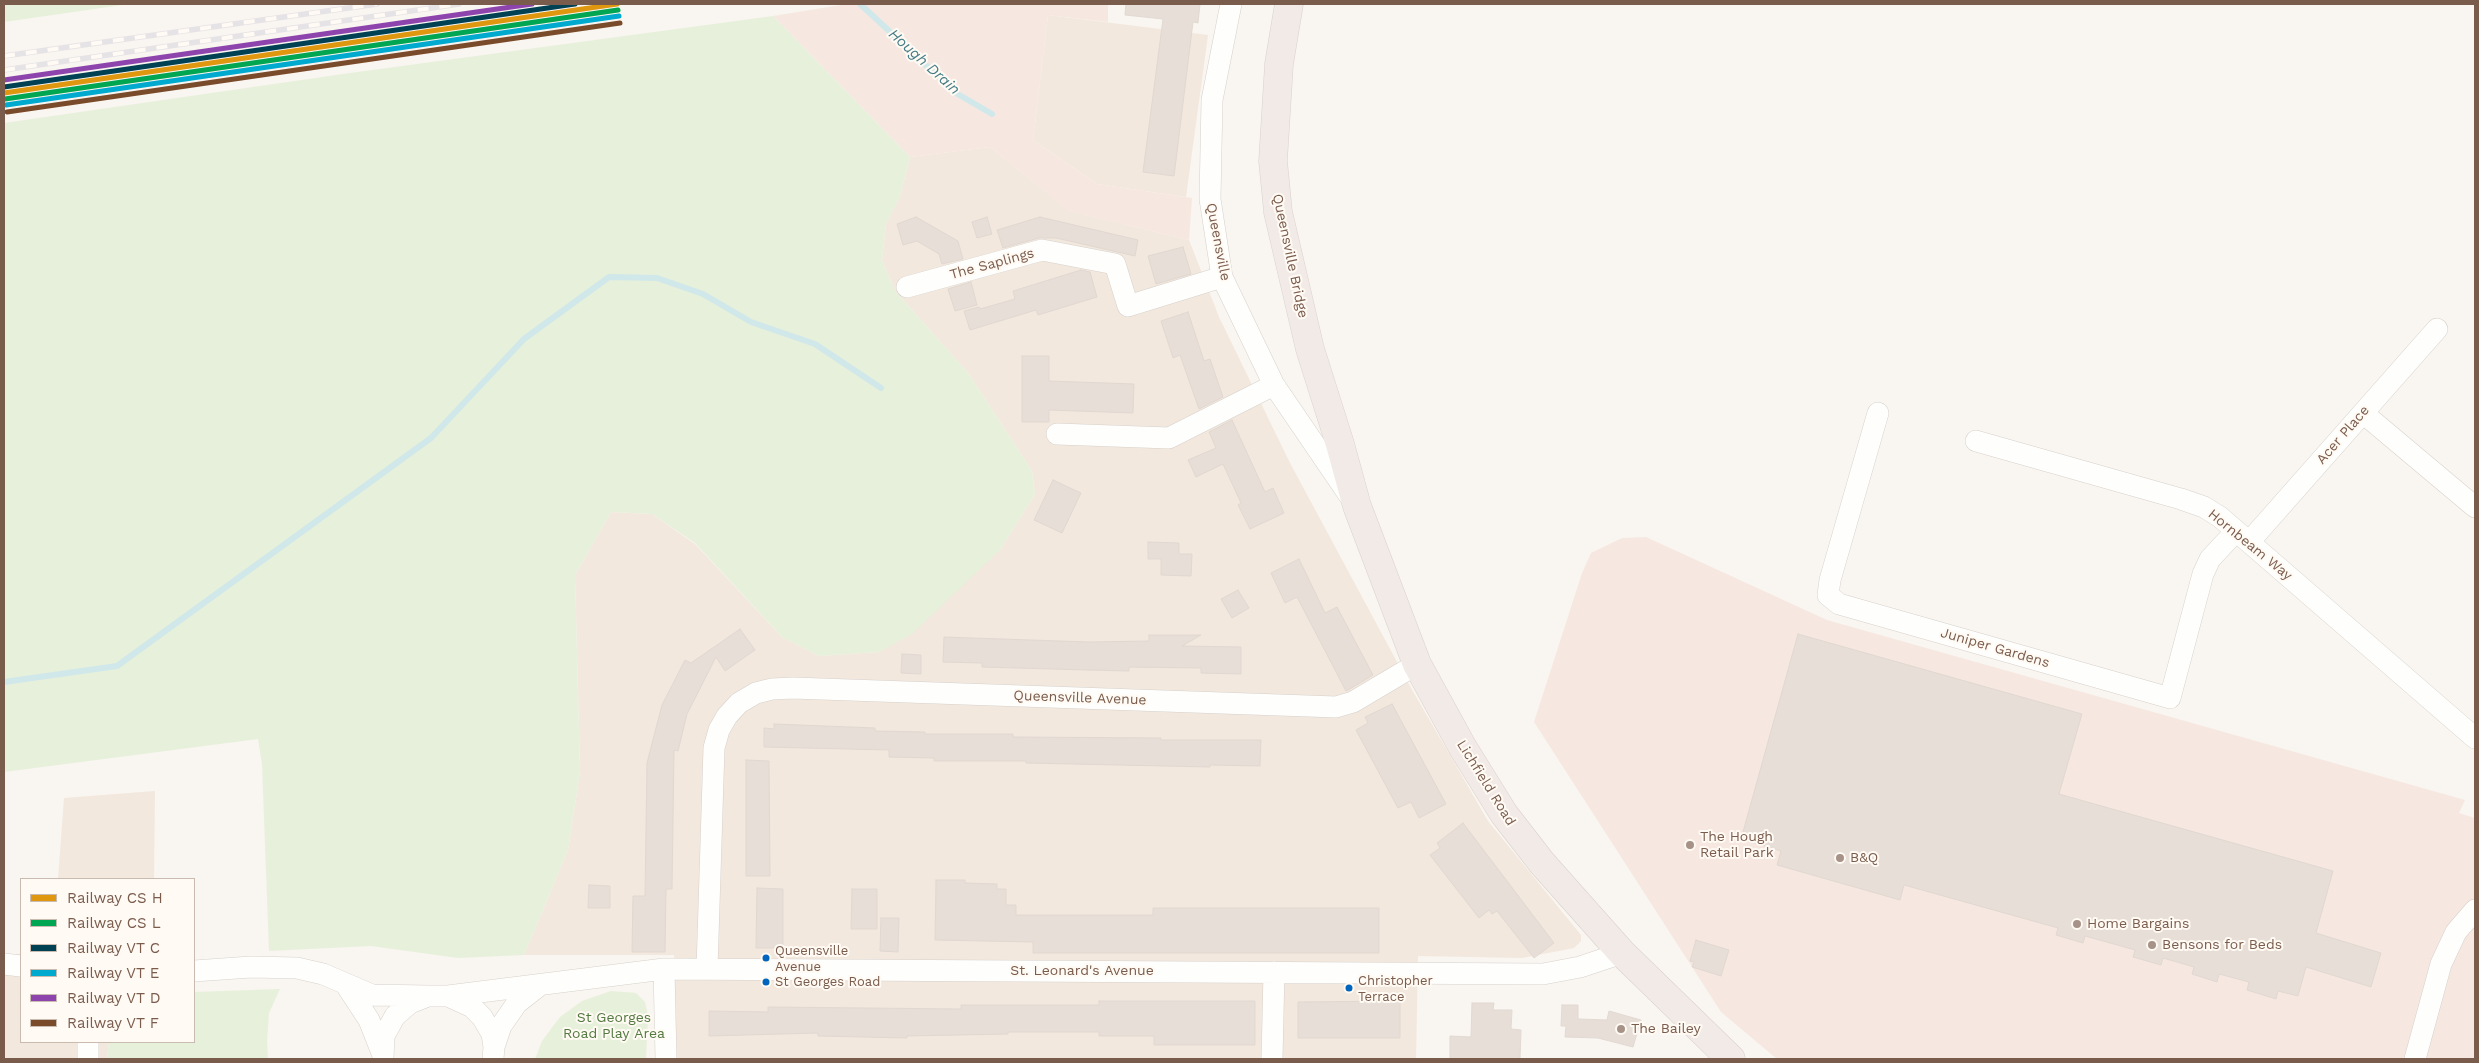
<!DOCTYPE html>
<html>
<head>
<meta charset="utf-8">
<style>
	body { margin:0 }
	#map { position:relative; width:2479px; height:1063px; overflow:hidden; background:#f9f5f0; font-family:"Work Sans",sans-serif }
	canvas { display:block }
	.frame { position:absolute; inset:0; border:5px solid #7a5c4d; pointer-events:none }
	.legend { position:absolute; left:20px; top:878px; width:175px; height:165px; box-sizing:border-box; background:#fffaf3; border:1px solid #cabbb1; margin:0; padding:6px 9px; list-style:none; font-size:15px; color:#7a5c4d }
	.legend li { display:flex; align-items:center; gap:10px; height:25px }
	.legend b { width:25px; border:1px solid #cabbb1 }
</style>
</head>
<body>
<div id="map">
<canvas width="2479" height="1063"></canvas>
<div class="frame"></div>
<ul class="legend">
<li><b style="height:6px;background:#de970f"></b>Railway CS H</li>
<li><b style="height:6px;background:#00a651"></b>Railway CS L</li>
<li><b style="height:6px;background:#004153"></b>Railway VT C</li>
<li><b style="height:6px;background:#00a9ce"></b>Railway VT E</li>
<li><b style="height:6px;background:#8e44ad"></b>Railway VT D</li>
<li><b style="height:6px;background:#7a4b2a"></b>Railway VT F</li>
</ul>
</div>
<script>
const ctx = document.querySelector('canvas').getContext('2d');
ctx.lineJoin = 'round';
function paint(path, color) {
  ctx.fillStyle = color;
  ctx.fill(path, 'evenodd');
}
function poly(rows) {
  const path = new Path2D();
  for (const r of rows) {
    path.moveTo(r[0], r[1]);
    for (let i = 2; i < r.length; i += 2) path.lineTo(r[i], r[i + 1]);
  }
  return path;
}
function strokePath(path, color, width, dash) {
  ctx.strokeStyle = color;
  ctx.lineWidth = width;
  ctx.lineCap = dash ? 'butt' : 'round';
  ctx.setLineDash(dash || []);
  ctx.stroke(path);
}
function drawText(font, color, halo, rows, align = 'center') {
  ctx.font = font + ' "Work Sans",sans-serif';
  ctx.lineWidth = 4;
  ctx.setLineDash([]);
  ctx.textBaseline = 'middle';
  ctx.strokeStyle = halo;
  ctx.fillStyle = color;
  for (const [text, x, y, turn = 0] of rows) {
    ctx.save();
    ctx.translate(x, y);
    ctx.rotate((+turn || 0) * Math.PI / 180);
    ctx.textAlign = isNaN(turn) ? turn : align;
    if (halo) ctx.strokeText(text, 0, 0);
    ctx.fillText(text, 0, 0);
    ctx.restore();
  }
}
paint(poly([
	[1048,15,1208,35,1186,197,1097,184,1033,140],
	[990,147,1069,211,1189,240,1219,317,1290,463,1411,688,1488,821,1581,935,1581,941,1574,948,1522,958,1418,956,1416,1059,675,1059,674,955,524,955,568,850,580,772,575,575,611,512,652,514,695,544,782,637,819,656,879,652,1000,550,1035,494,1032,471,968,373,895,291,882,260,886,224,900,196,910,157],
	[155,791,154,879,58,879,64,798],
	[4,954,21,954,21,1042,109,1042,107,1059,4,1059]
]), '#f2e8de');
paint(poly([
	[847,4,1108,4,1108,22,1048,15,1033,140,1097,184,1192,198,1189,240,1068,211,990,147,910,157,773,16],
	[1646,537,1827,620,2465,800,2459,813,2475,818,2475,1059,1777,1059,1721,1012,1534,722,1582,573,1591,553,1622,538]
]), '#f6e8e1');
paint(poly([
	[4,4,129,4,4,22],
	[773,16,910,157,900,196,886,224,882,260,895,291,968,373,1032,471,1035,494,1000,550,912,634,879,652,819,656,782,637,695,543,652,514,611,512,575,575,580,772,568,850,524,955,458,958,371,946,269,951,262,764,258,739,4,772,4,123,350,73],
	[280,989,269,1013,267,1041,268,1059,107,1059,109,1042,194,1042,194,992],
	[611,991,636,993,645,1002,648,1015,646,1059,535,1059,542,1041,560,1017,582,1001]
]), '#e7f0db');
strokePath(poly([
	[860,4,956,93,992,114],
	[4,682,117,666,431,438,524,339,609,277,657,278,703,294,751,322,815,344,881,388]
]), '#d0e8ea', 6);
const building = poly([
	[1126,4,1200,4,1198,23,1193,22,1174,176,1143,172,1163,19,1125,15,1126,4],
	[916,217,958,241,963,259,942,264,939,254,917,241,903,245,897,224,916,217],
	[987,217,992,234,977,238,972,222,987,217],
	[1040,217,1138,240,1135,256,1056,238,1039,238,1003,248,997,230,1040,217],
	[1183,247,1191,274,1156,284,1148,256,1183,247],
	[1081,270,1090,272,1097,297,1038,315,1036,310,970,330,964,311,979,307,980,309,1015,299,1013,291,1081,270],
	[971,282,977,305,955,311,948,289,971,282],
	[1188,312,1204,361,1210,359,1223,397,1199,409,1180,355,1173,358,1161,321,1188,312],
	[1022,356,1049,356,1049,381,1134,384,1133,413,1049,410,1049,422,1022,422,1022,356],
	[1232,420,1265,492,1273,488,1284,513,1250,529,1238,505,1241,503,1223,464,1196,477,1188,460,1216,448,1209,432,1232,420],
	[1053,480,1081,493,1062,533,1034,520,1053,480],
	[1148,542,1179,543,1179,554,1192,554,1191,576,1161,575,1161,559,1148,559,1148,542],
	[1299,559,1325,613,1337,607,1373,675,1348,690,1346,691,1297,597,1285,603,1271,573,1299,559],
	[1238,590,1249,608,1232,618,1221,599,1238,590],
	[740,629,755,650,725,671,716,657,687,714,678,751,674,750,672,889,666,889,665,952,632,952,633,896,645,896,647,763,662,705,685,660,691,663,740,629],
	[1798,634,2082,714,2059,794,2333,871,2316,933,2381,953,2371,987,2306,967,2298,996,2278,991,2276,999,2247,990,2249,982,2219,974,2217,982,2192,974,2194,967,2163,958,2161,965,2133,957,2135,950,2085,936,2083,943,2056,935,2058,928,1904,885,1900,900,1777,865,1781,851,1741,839,1798,634],
	[1149,635,1201,635,1182,646,1241,647,1241,674,1201,673,1201,668,1129,667,1129,671,1087,670,982,667,982,663,943,662,944,637,1088,642,1149,641,1149,635],
	[902,654,921,655,921,674,901,673,902,654],
	[1392,704,1446,804,1419,818,1411,802,1398,808,1356,730,1368,723,1365,717,1392,704],
	[774,724,875,728,875,731,925,732,925,734,1013,734,1013,737,1161,738,1161,740,1261,740,1260,766,1210,765,1210,767,1026,763,1026,761,934,761,934,758,889,757,889,750,764,747,764,728,774,729,774,724],
	[746,760,769,761,770,876,746,876,746,760],
	[1463,823,1554,943,1534,958,1497,911,1492,914,1489,910,1479,918,1430,855,1440,848,1437,843,1463,823],
	[936,880,965,880,965,883,997,884,997,889,1006,889,1006,905,1016,905,1016,915,1153,915,1153,908,1379,908,1379,953,1033,953,1033,942,935,940,936,880],
	[589,885,610,886,610,908,588,908,589,885],
	[757,888,783,889,783,948,756,948,757,888],
	[852,889,877,889,877,929,851,929,852,889],
	[881,918,899,918,898,952,880,951,881,918],
	[1696,940,1729,950,1721,976,1692,967,1694,962,1690,961,1696,940],
	[1099,1001,1255,1001,1255,1045,1154,1045,1154,1036,1099,1036,1099,1032,1008,1032,1008,1034,907,1036,907,1038,818,1036,818,1033,709,1036,709,1011,768,1012,768,1007,961,1009,961,1005,1099,1005,1099,1001],
	[1400,1001,1400,1038,1298,1038,1298,1002,1400,1001],
	[1472,1003,1494,1003,1493,1010,1512,1010,1511,1029,1521,1030,1520,1059,1450,1059,1450,1036,1471,1037,1472,1003],
	[1562,1005,1578,1005,1578,1019,1607,1020,1609,1011,1641,1020,1633,1047,1598,1038,1565,1037,1566,1026,1561,1026,1562,1005]
]);
paint(building, '#e6ded7');
strokePath(building, '#e2d8d2', 1);
const minor = poly([
	[1231,4,1212,100,1210,199,1222,277,1274,385,1349,495],
	[907,287,1042,250,1115,264,1128,306,1222,277],
	[1878,413,1830,580,1828,595,1839,604,2170,698,2203,574,2210,559,2236,531],
	[2363,413,2475,507],
	[1057,434,1169,438,1274,385],
	[1976,441,2181,499,2204,507,2220,517,2475,738],
	[2249,542,2437,329],
	[4,964,21,966],
	[664,969,666,1059],
	[707,969,714,748,719,730,727,716,739,703,756,693,772,689,793,688,1336,707,1353,702,1417,664],
	[194,971,251,967,297,968,323,974,372,995,428,996],
	[346,985,369,1020,382,1053],
	[448,996,664,969,1543,974,1580,967,1622,953],
	[88,1042,88,1059],
	[494,1047,501,1026,517,1003,540,985],
	[383,1059,384,1036,395,1016,410,1003,428,996,448,996,472,1007,482,1017,492,1034,494,1047,493,1059],
	[1272,1059,1274,972],
	[2415,1059,2441,964,2456,932,2475,910]
]);
const highway = poly([
	[1289,4,1279,64,1273,161,1278,212,1310,349,1340,444,1357,506,1417,664,1463,748,1504,814,1542,863,1622,953,1731,1059]
]);
strokePath(minor, '#d7d1cb', 22);
strokePath(highway, '#dad1cc', 29);
strokePath(minor, '#fefefd', 21);
strokePath(highway, '#f2eae7', 28);
const rail = poly([
	[4,56,377,4],
	[4,70,459,4]
]);
strokePath(rail, '#e6e3e7', 5.5);
strokePath(rail, '#fffaf3', 4, [11]);
strokePath(poly([
	[4,93,617,4]
]), '#de970f', 5);
strokePath(poly([
	[5,99,618,10]
]), '#00a651', 5);
strokePath(poly([
	[4,87,575,4]
]), '#004153', 5);
strokePath(poly([
	[6,105,619,16]
]), '#00a9ce', 5);
strokePath(poly([
	[4,80,532,4]
]), '#8e44ad', 5);
strokePath(poly([
	[7,112,620,23]
]), '#7a4b2a', 5);
for (const [x, y, r, color] of [
	[1690,845,5,"#a69286"],
	[1840,858,5,"#a69286"],
	[2077,924,5,"#a69286"],
	[2152,945,5,"#a69286"],
	[766,958,4.5,"#0065bd"],
	[766,982,4.5,"#0065bd"],
	[1349,988,4.5,"#0065bd"],
	[1621,1029,5,"#a69286"]
]) {
  const dot = new Path2D();
  dot.arc(x, y, r, 0, 2 * Math.PI);
  ctx.fillStyle = color;
  ctx.fill(dot);
  strokePath(dot, '#fffaf3', 2);
}
drawText('13px', '#7a5c4d', '#fffaf3', [
	["Queensville",775,951],
	["Avenue",775,967],
	["Christopher",1358,981],
	["Terrace",1358,997],
	["St Georges Road",775,982]
], 'left');
drawText('14px', '#7a5c4d', '#fffaf3', [
	["Queensville",1218,242,79],
	["Queensville Bridge",1290,256,78],
	["The Saplings",992,264,-15],
	["Acer Place",2343,435,-49],
	["Hornbeam Way",2250,545,39],
	["Juniper Gardens",1995,648,16],
	["Queensville Avenue",1080,698,2],
	["Lichfield Road",1486,783,58],
	["St. Leonard's Avenue",1082,971]
]);
drawText('14px', '#7a5c4d', '#fffaf3', [
	["The Hough",1700,837],
	["Retail Park",1700,853],
	["B&Q",1850,858],
	["Home Bargains",2087,924],
	["Bensons for Beds",2162,945],
	["The Bailey",1631,1029]
], 'left');
drawText('14px', '#537a41', '#fffaf3', [
	["St Georges",614,1018],
	["Road Play Area",614,1034]
]);
drawText('italic 15px', '#437c86', '#fffaf3', [
	["Hough Drain",924,62,42]
]);
</script>
</body>
</html>
